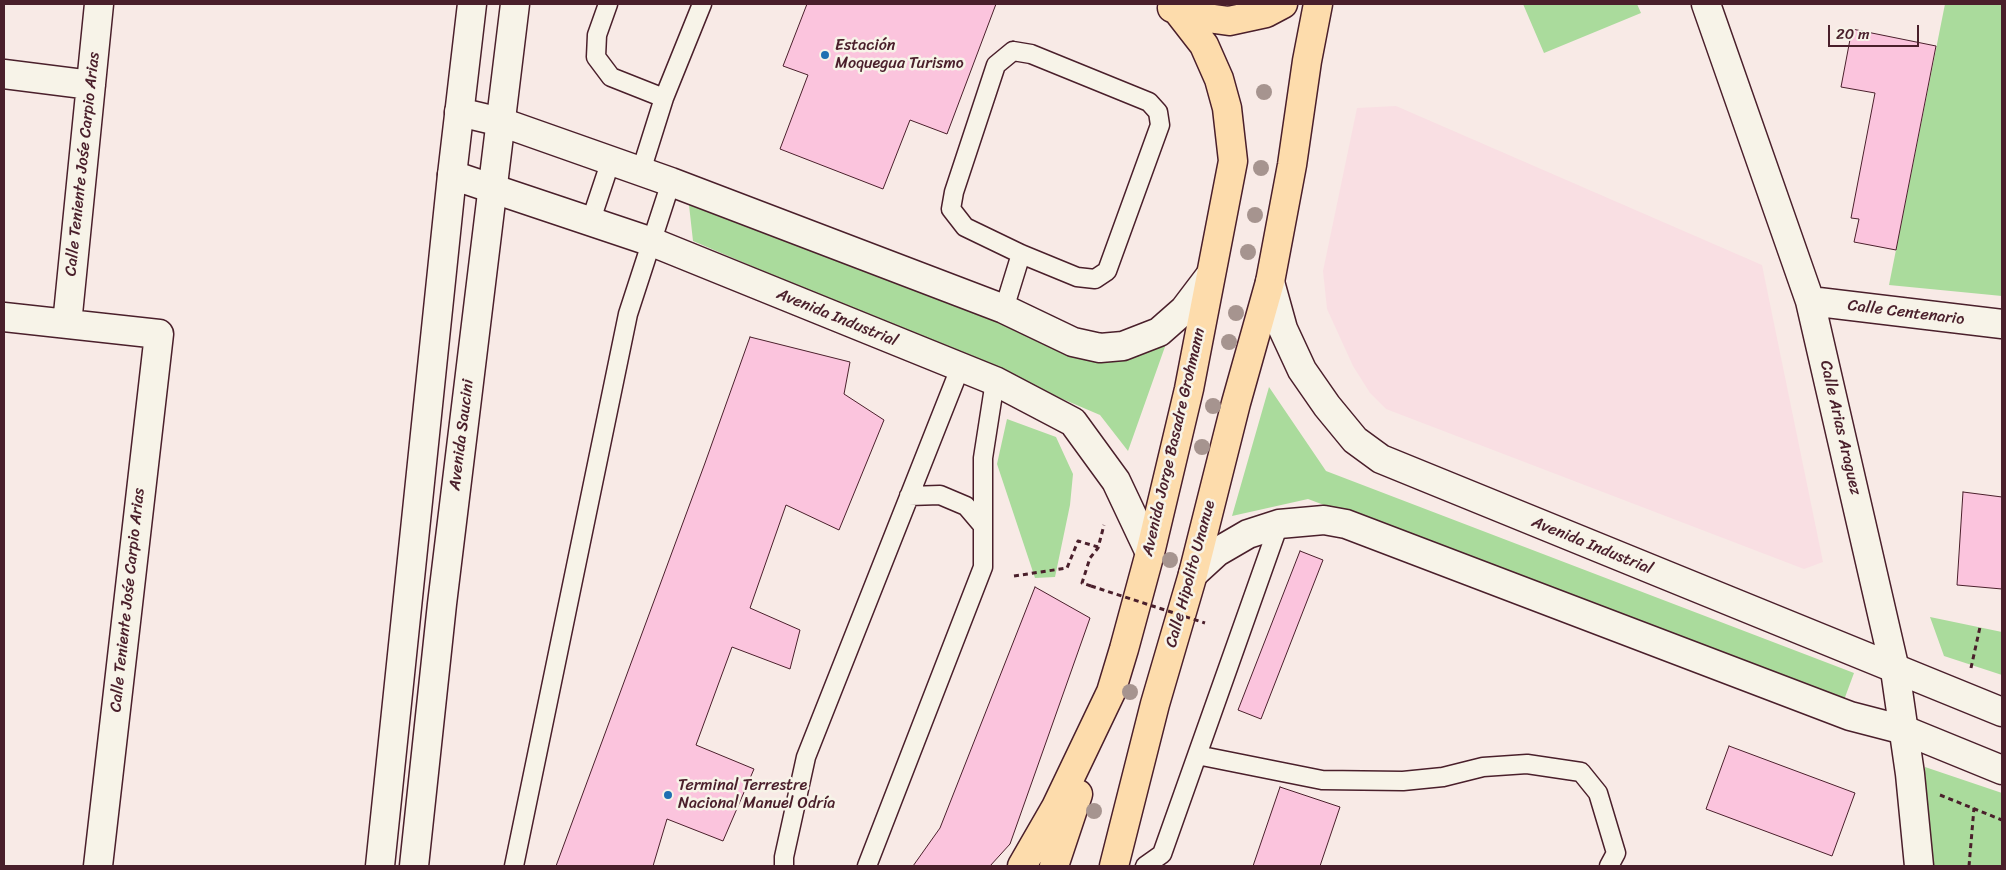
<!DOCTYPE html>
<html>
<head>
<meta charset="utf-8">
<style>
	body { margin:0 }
	#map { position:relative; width:2006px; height:870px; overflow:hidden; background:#f8eae6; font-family:Sriracha,sans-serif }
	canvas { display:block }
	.frame { position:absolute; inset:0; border:5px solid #4a1f2b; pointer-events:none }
	.scale { position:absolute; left:1828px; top:25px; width:91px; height:22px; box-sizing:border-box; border:2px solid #4a1f2b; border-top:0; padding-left:6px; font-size:15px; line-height:18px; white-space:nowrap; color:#4a1f2b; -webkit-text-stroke:4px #f7f3e8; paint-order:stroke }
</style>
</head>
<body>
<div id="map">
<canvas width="2006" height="870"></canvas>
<div class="frame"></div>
<div class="scale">20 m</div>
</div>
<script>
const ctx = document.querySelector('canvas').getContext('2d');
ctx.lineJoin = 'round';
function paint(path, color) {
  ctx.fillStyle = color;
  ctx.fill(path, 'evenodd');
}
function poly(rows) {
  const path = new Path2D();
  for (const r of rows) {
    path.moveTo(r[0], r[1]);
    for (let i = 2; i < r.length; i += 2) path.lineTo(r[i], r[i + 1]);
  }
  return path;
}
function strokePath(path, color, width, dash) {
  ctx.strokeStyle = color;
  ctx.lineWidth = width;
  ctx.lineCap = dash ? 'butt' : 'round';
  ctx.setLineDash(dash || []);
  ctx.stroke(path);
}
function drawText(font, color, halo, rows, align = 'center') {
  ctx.font = font + ' Sriracha,sans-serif';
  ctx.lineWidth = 5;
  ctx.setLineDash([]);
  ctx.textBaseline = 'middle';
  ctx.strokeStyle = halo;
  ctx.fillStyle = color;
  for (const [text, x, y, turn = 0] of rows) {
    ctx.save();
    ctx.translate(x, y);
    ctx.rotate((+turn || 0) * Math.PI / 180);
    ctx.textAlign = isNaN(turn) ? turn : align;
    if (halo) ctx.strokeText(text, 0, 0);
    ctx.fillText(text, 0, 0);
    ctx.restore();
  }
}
paint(poly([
	[1396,106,1762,265,1823,562,1804,569,1386,409,1370,393,1353,366,1327,309,1323,271,1357,108]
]), '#f9dfe3');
paint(poly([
	[1523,4,1637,4,1641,13,1544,53],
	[1945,4,2002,4,2002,296,1889,285],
	[689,205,1100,357,1167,341,1128,451,1100,415,693,241],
	[1269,387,1326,471,1854,673,1844,700,1308,499,1232,516],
	[1007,419,1056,437,1073,474,1070,505,1055,577,1035,578,997,464],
	[1930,617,2002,632,2002,675,1944,656],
	[1925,767,2002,793,2002,866,1927,866]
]), '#aadb9c');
const building = poly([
	[807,4,996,4,947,134,910,120,883,189,780,149,808,75,783,66,807,4],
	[1852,29,1936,46,1896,250,1854,242,1859,219,1851,218,1875,93,1841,87,1852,29],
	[750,337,850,362,844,394,884,420,839,530,786,505,750,608,800,630,790,669,732,647,696,745,754,769,723,841,667,819,653,866,556,866,705,463,750,337],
	[1963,492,2002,497,2002,589,1957,585,1963,492],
	[1300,551,1323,560,1261,719,1238,710,1300,551],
	[1035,587,1090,618,1010,844,990,866,913,866,940,828,1035,587],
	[1729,746,1855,793,1832,856,1706,809,1729,746],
	[1280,787,1340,807,1320,866,1253,866,1280,787]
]);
paint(building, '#fbc4dd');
strokePath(building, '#4a1f2b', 1);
const lane = poly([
	[608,4,597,35,596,57,611,77,664,98],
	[1013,51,1031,54,1149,102,1158,112,1160,125,1107,271,1095,279,1077,277,1021,254,965,227,951,209,954,192,996,65,1013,51],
	[641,171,664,98,702,4],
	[591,220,611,160],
	[1004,309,1021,254],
	[909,496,940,495,966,506,983,526],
	[1197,755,1322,780,1403,781,1443,777,1483,767,1527,764,1581,772,1598,793,1616,853,1609,866],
	[514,866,628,314,671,182],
	[784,866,784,857,806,757,960,368],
	[867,866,983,567,983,458,995,381],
	[1145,866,1162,854,1279,524]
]);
const street = poly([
	[1706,4,1810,301,1895,670,1910,774,1919,866],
	[4,74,91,85],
	[459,112,501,122,671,182,1004,309,1073,342,1100,348,1123,346,1159,332,1184,310,1209,277],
	[452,175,652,242,995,381,1073,422,1116,481,1150,553],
	[1810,301,2002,324],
	[4,317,159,334,98,866],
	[67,324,99,4]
]);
const secondary = poly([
	[1270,282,1283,329,1302,370,1327,406,1355,440,1381,459,2002,712],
	[1193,574,1217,552,1248,534,1279,524,1324,520,1346,524,1850,716,1904,730,2002,770],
	[380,866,452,175,472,4],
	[414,866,442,604,515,4]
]);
const highway = poly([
	[1172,8,1193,16,1229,21,1266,13,1283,4],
	[1022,866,1056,807,1111,692,1124,649,1150,553,1189,389,1233,161,1227,108,1219,79,1204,45,1176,9],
	[1054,866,1078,794],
	[1114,866,1155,704,1193,574,1236,403,1270,282,1292,165,1307,61,1318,4]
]);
strokePath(lane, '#4a1f2b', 21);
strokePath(street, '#4a1f2b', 31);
strokePath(secondary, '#4a1f2b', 31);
strokePath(highway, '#4a1f2b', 31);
strokePath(poly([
	[1014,576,1067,568,1078,541,1098,547],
	[1091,586,1082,583,1090,558,1098,548,1104,525],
	[1971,668,1980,627],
	[1940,795,2002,820],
	[1969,866,1974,808]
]), '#4a1f2b', 3, [5, 4]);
strokePath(lane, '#f7f3e8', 18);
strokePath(street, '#f7f3e8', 28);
strokePath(secondary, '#f7f3e8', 28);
strokePath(highway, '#fddcac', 28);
strokePath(poly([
	[1091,586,1205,623]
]), '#4a1f2b', 3, [5, 4]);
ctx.fillStyle = '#a6948f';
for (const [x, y] of [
	[1264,92],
	[1261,168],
	[1255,215],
	[1248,252],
	[1236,313],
	[1229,342],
	[1213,406],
	[1202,447],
	[1170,560],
	[1130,692],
	[1094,811]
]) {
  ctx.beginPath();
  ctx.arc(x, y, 8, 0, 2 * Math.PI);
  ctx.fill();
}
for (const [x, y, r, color] of [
	[825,55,5,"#1f6fb2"],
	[668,795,5,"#1f6fb2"]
]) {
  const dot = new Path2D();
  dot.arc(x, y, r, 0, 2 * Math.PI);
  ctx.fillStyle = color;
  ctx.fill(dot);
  strokePath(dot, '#f7f3e8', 2);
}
drawText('16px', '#4a1f2b', '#f7f3e8', [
	["Estación",835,46],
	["Moquegua Turismo",835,64],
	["Terminal Terrestre",678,786],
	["Nacional Manuel Odría",678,804]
], 'left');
drawText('16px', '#4a1f2b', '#f7f3e8', [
	["Calle Teniente Jośe Carpio Arias",83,164,-84],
	["Calle Centenario",1906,313,7],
	["Avenida Industrial",837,318,22],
	["Calle Arias Araguez",1840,428,77],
	["Avenida Saucini",462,435,-83],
	["Avenida Jorge Basadre Grohmann",1174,442,-77],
	["Avenida Industrial",1592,546,22],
	["Calle Hipolito Unanue",1191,574,-75],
	["Calle Teniente Jośe Carpio Arias",128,600,-84]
]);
</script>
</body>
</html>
